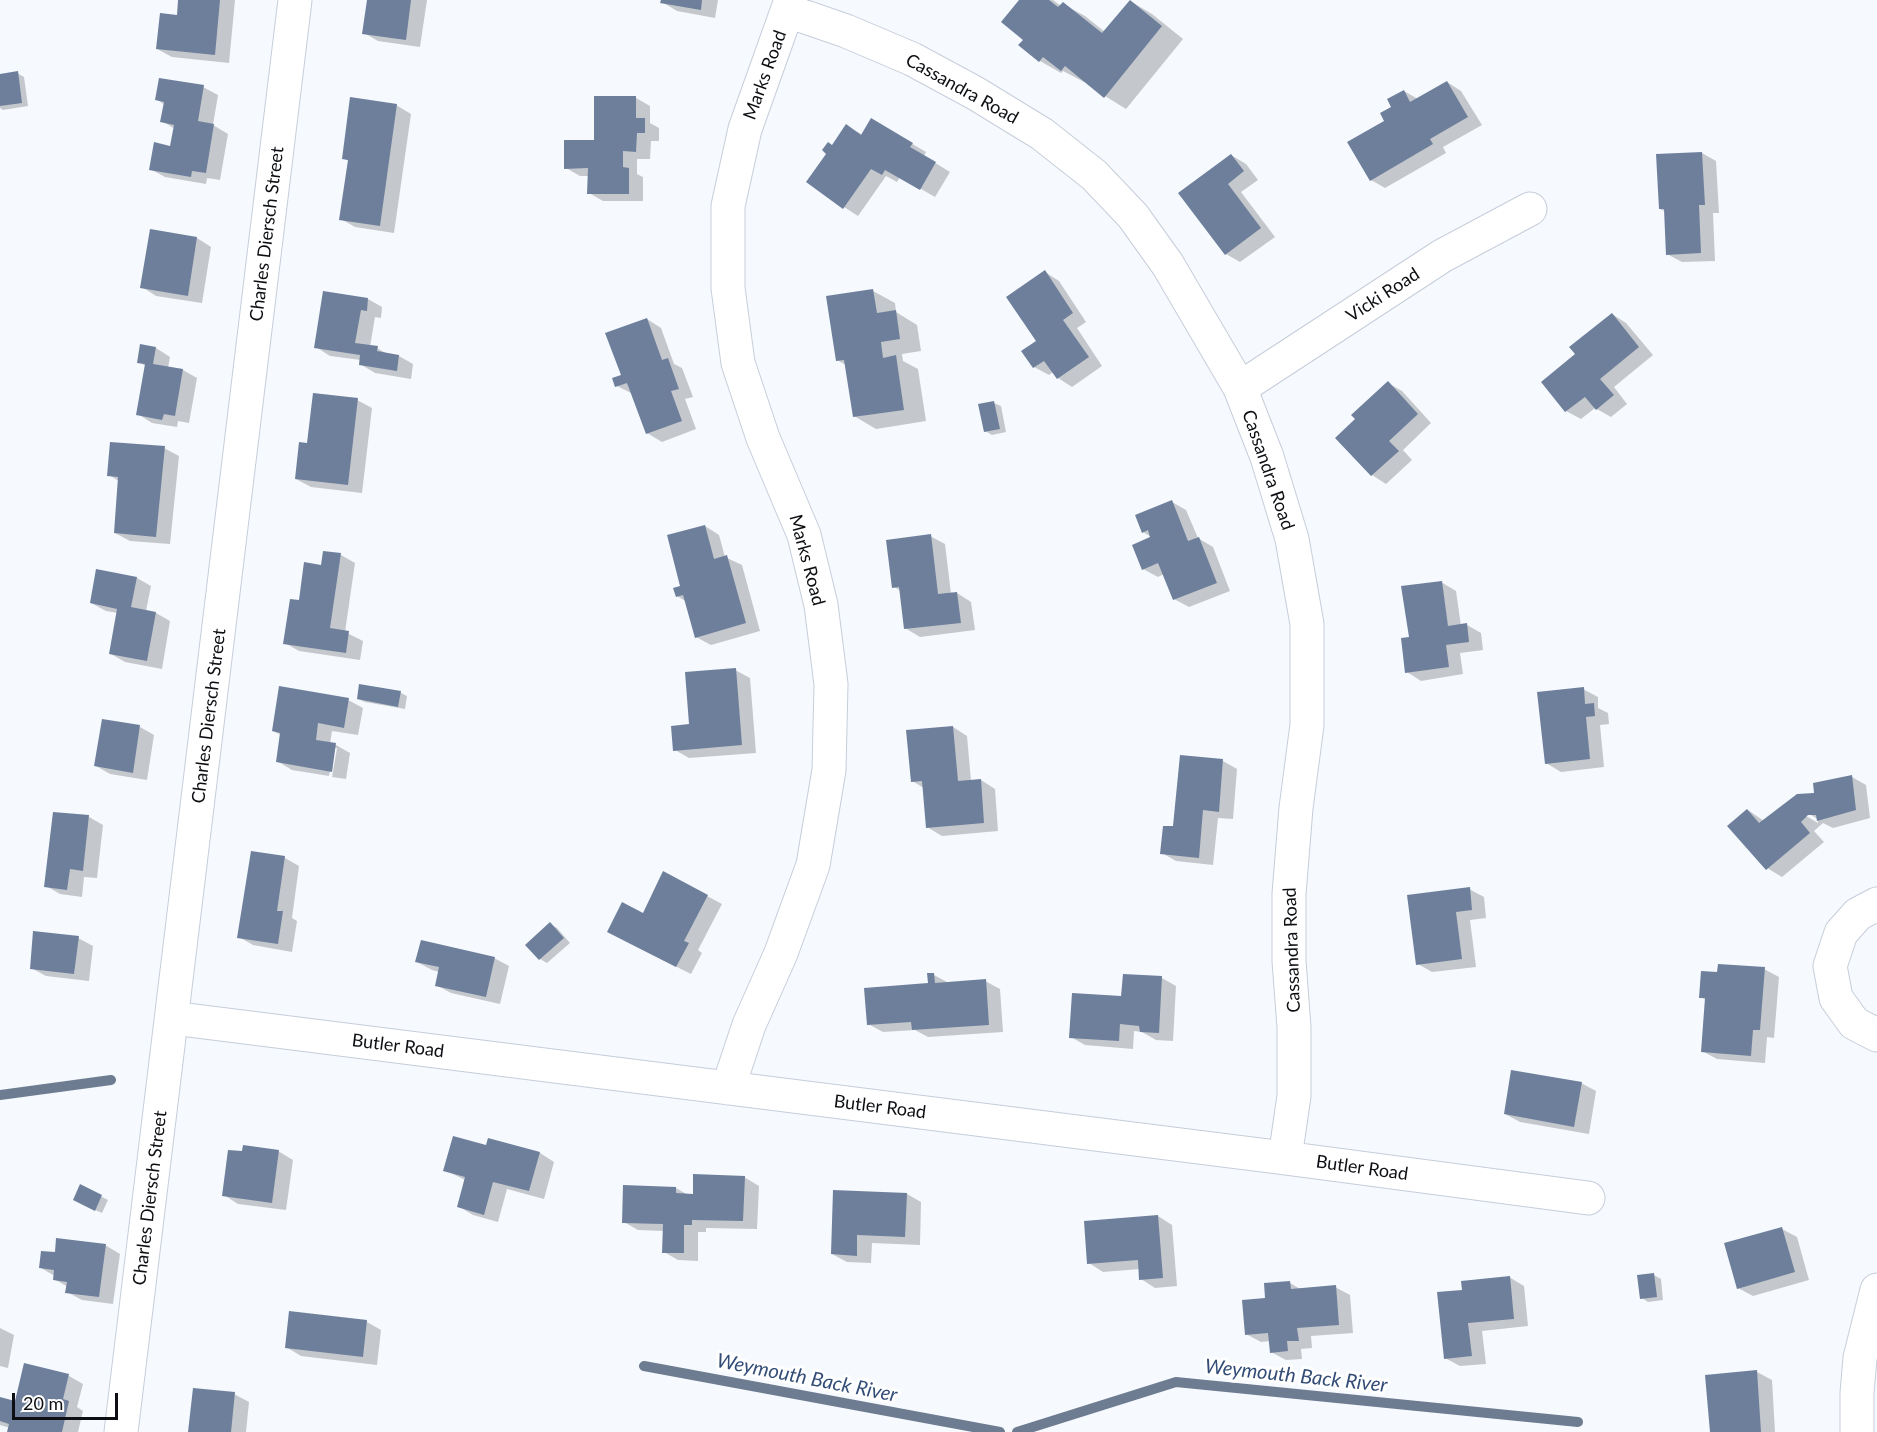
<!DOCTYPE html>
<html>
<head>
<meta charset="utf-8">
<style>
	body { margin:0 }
	#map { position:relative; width:1877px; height:1432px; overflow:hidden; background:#f6f9fe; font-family:Lato,sans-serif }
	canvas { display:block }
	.scale { position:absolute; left:12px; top:1393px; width:106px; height:27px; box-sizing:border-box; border:3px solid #0d0f13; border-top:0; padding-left:8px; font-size:18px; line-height:21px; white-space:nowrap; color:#0d0f13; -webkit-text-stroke:4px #fff; paint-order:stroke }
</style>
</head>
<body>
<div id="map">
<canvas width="1877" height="1432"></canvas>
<div class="scale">20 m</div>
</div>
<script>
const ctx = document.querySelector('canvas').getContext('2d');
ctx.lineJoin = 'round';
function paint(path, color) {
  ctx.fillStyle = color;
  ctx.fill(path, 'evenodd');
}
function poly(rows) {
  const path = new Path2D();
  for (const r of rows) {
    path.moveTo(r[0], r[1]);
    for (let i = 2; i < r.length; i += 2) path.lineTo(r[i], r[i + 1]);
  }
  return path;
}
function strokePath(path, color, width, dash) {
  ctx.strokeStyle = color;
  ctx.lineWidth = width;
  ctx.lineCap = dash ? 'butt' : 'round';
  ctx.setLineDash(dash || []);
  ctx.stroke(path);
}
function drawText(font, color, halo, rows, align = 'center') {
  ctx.font = font + ' Lato,sans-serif';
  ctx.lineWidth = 6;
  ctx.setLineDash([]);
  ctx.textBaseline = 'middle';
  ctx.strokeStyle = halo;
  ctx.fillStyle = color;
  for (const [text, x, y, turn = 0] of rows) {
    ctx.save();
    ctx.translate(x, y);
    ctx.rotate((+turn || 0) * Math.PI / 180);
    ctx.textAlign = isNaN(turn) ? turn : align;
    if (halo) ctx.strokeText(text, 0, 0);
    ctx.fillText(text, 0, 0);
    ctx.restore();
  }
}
paint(poly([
	[180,0,235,0,229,63,172,57,157,49,178,16],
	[368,0,427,0,420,47,378,41,364,33],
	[662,0,718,0,715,18,677,11,662,2],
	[1021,0,1053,0,1061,6,1063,4,1085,16,1105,32,1130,1,1152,14,1183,39,1126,109,1105,96,1085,80,1084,82,1063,71,1061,73,1040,61,1025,40],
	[17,73,24,77,28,106,3,110,0,108,0,76],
	[1447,82,1461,91,1482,125,1443,147,1446,153,1385,188,1371,180,1386,121,1404,91,1418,99],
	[203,87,218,95,213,125,228,134,220,180,207,178,206,184,165,177,150,169,171,147,175,129,162,121,165,105,156,99],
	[636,98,650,106,650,123,659,128,659,141,651,141,650,159,637,159,637,174,643,177,643,201,603,201,589,193,589,176,580,176,566,168,595,142],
	[396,105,411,114,394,233,355,227,341,219,349,161,343,158],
	[872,120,926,152,924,156,950,172,935,197,900,177,897,182,886,176,858,216,844,207,833,147,847,126,863,135],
	[1702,153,1716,161,1719,213,1713,213,1715,261,1682,262,1667,254,1666,212,1660,209],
	[1231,155,1246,164,1258,180,1241,192,1275,237,1240,262,1226,254,1180,193],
	[197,238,211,247,202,303,156,296,142,287],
	[1045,272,1059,281,1086,322,1077,328,1102,366,1072,387,1058,378,1053,372,1049,375,1034,367],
	[873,291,895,303,896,312,917,325,921,351,902,354,903,361,918,369,926,421,876,429,854,416,846,365,837,360],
	[368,299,382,307,381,318,375,317,370,347,377,348,389,355,399,356,413,364,411,379,375,373,360,364,361,360,330,356,316,347],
	[1612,314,1626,323,1653,355,1614,387,1627,404,1611,417,1595,408,1581,419,1566,411,1577,354],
	[647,319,661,328,674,364,682,368,693,397,685,399,696,429,662,442,647,433,633,394,617,386],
	[156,348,170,357,168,368,183,370,197,378,189,423,178,421,177,427,152,423,138,414,146,366,138,362],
	[1388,383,1402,391,1431,423,1403,450,1412,460,1386,484,1372,475,1357,419],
	[357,400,372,408,362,493,311,487,296,479,308,445],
	[994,403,1001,406,1006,432,992,435,985,431],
	[164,448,179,456,170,544,130,541,115,533,119,481,109,475],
	[1172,502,1186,510,1198,538,1213,547,1230,591,1189,607,1174,599,1164,574,1158,577,1143,569,1153,538,1143,532],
	[705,526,719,535,725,557,742,565,760,631,711,645,696,637,687,602,677,596,682,587],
	[930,536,945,544,951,594,957,593,971,602,975,630,920,637,905,628,901,591,894,587],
	[324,552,341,555,355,563,345,632,363,641,360,660,299,651,285,643,300,602,322,567],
	[137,578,151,586,146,611,156,613,170,621,162,669,125,662,111,654,118,613,106,611,91,603],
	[1441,582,1456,591,1461,626,1467,625,1481,633,1483,650,1460,653,1463,674,1421,681,1407,672,1410,638],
	[735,670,750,678,756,753,689,758,675,750,691,726],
	[361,686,401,693,407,696,405,709,365,702,358,699],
	[1583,689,1598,697,1598,708,1608,713,1609,724,1600,725,1604,767,1561,772,1546,763],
	[348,700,363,708,358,735,332,731,330,744,336,745,350,753,346,779,332,777,337,748,334,748,329,776,292,770,277,761,281,735,273,731],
	[140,727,154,735,147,780,110,774,96,766],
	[953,727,967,736,971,781,981,780,995,789,998,831,942,836,927,827,924,788,912,781],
	[1223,761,1237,769,1233,819,1218,818,1213,865,1176,861,1162,853,1174,828],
	[1852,777,1866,785,1870,818,1833,828,1823,823,1814,831,1824,842,1782,877,1767,868,1748,810,1764,821],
	[1802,810,1818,819,1818,823,1801,813],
	[54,813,89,817,103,825,97,878,84,877,82,897,60,894,46,886],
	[252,853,285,858,299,866,292,918,297,921,292,952,253,945,239,937],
	[1469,889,1484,897,1486,918,1470,920,1476,967,1432,972,1418,964],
	[707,896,722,904,698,950,702,953,691,974,623,940,643,915],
	[550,924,557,928,570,943,547,963,540,959],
	[78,938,93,946,89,981,46,976,31,968],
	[494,958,509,966,500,1004,451,993,436,985,439,972,432,970,417,962],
	[1764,969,1779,977,1774,1038,1767,1037,1765,1063,1717,1059,1702,1051,1706,1000,1700,997,1719,974],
	[934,975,949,983,985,981,1000,989,1003,1032,928,1037,915,1030,883,1032,868,1024,929,984],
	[1162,978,1176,986,1173,1041,1156,1040,1142,1032,1134,1031,1133,1049,1085,1045,1071,1037,1123,998],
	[1581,1083,1596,1091,1589,1134,1520,1122,1505,1114],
	[489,1139,540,1153,554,1162,544,1199,507,1189,498,1222,473,1215,458,1206,465,1180,445,1170,487,1147],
	[278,1151,293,1160,286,1210,238,1204,224,1195],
	[744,1177,759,1186,757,1229,706,1228,706,1232,698,1232,698,1261,678,1260,664,1252,664,1231,638,1230,624,1222,676,1188,688,1195,694,1195],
	[81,1186,108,1200,102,1213,82,1204],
	[907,1194,921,1202,920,1245,872,1243,871,1263,847,1262,832,1254],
	[1158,1216,1172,1225,1177,1286,1155,1288,1141,1279,1140,1269,1103,1272,1089,1263],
	[1782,1229,1797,1237,1809,1280,1753,1296,1738,1288],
	[105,1245,120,1254,113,1304,82,1300,67,1292,68,1287,54,1279,55,1276,41,1268,56,1254],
	[1654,1275,1661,1279,1663,1300,1648,1302,1642,1298],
	[1509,1277,1524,1286,1528,1326,1482,1331,1486,1364,1460,1366,1445,1358,1463,1291],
	[1290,1283,1302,1290,1335,1287,1350,1295,1353,1333,1311,1336,1312,1348,1301,1349,1302,1359,1286,1360,1271,1352,1270,1341,1261,1342,1246,1334,1267,1299],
	[367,1322,381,1330,377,1365,301,1356,286,1347],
	[0,1328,14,1335,8,1368,0,1366],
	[25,1365,69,1376,83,1384,77,1407,83,1411,78,1432,9,1432,10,1428,0,1425,0,1399,16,1403],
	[1757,1372,1772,1380,1775,1432,1712,1432],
	[234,1394,249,1402,246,1432,190,1432]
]), '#0003');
strokePath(poly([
	[0,1095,111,1080],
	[644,1366,1000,1432],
	[1017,1432,1176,1382,1578,1422]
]), '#6e7c91', 10);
paint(poly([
	[178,0,220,0,215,55,156,49,160,13,177,15],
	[367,0,411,0,406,40,362,34],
	[661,0,702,0,701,10,660,3],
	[1019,0,1049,0,1058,7,1063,2,1102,33,1130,0,1162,26,1104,98,1065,66,1061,71,1043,57,1039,62,1018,45,1023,40,1001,22],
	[18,71,22,103,0,106,0,74],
	[159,78,204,85,198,121,214,124,206,173,192,171,191,177,149,170,154,142,170,146,174,125,160,122,164,102,155,100],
	[1447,81,1468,117,1430,139,1433,144,1370,181,1347,142,1384,121,1380,113,1391,107,1387,99,1404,90,1410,102],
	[594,96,636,96,636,118,645,118,645,133,637,133,636,152,623,151,623,167,629,168,629,194,587,194,588,168,564,169,564,140,594,140],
	[350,97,397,104,380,226,339,220,348,160,342,159],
	[871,118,913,143,910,147,936,162,920,190,885,170,882,175,871,169,843,209,806,182,826,154,822,150,828,142,832,145,846,124,861,135],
	[1702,152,1705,205,1699,205,1701,253,1666,255,1664,209,1659,209,1656,154],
	[1231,154,1244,171,1228,184,1261,228,1225,255,1178,193],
	[150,229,197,237,188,296,140,288],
	[1045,270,1073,313,1063,320,1089,357,1057,379,1044,361,1033,368,1021,351,1036,341,1006,297],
	[873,289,877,313,896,310,900,339,881,342,883,358,896,355,904,410,853,417,844,360,836,361,826,296],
	[323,291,368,298,367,311,361,310,355,343,378,346,377,351,399,355,397,371,359,365,360,355,314,348],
	[1612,313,1639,347,1600,379,1614,395,1596,410,1585,397,1565,412,1541,382,1575,354,1569,347],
	[647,318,662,360,668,358,679,389,671,391,682,421,646,434,627,383,615,387,612,378,621,375,605,333],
	[140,344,156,347,153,364,183,369,175,416,164,414,162,420,136,415,145,364,137,363],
	[1388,381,1418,414,1389,441,1399,451,1371,476,1335,438,1355,419,1351,415],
	[313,393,358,398,348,485,295,479,299,442,307,443],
	[994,401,1000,429,984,432,978,404],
	[110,442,165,446,156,537,114,533,118,477,107,476],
	[1172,500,1188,541,1199,537,1217,583,1173,600,1158,563,1142,570,1132,545,1150,537,1148,530,1142,533,1135,515],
	[705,525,714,559,727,555,746,623,695,638,683,595,676,597,673,588,680,586,667,535],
	[931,534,938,594,957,592,961,623,904,629,899,587,892,588,886,540],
	[323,551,341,553,330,628,349,631,346,653,283,644,290,599,299,600,304,562,321,565],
	[96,569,137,577,131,607,156,612,147,661,109,654,117,609,90,603],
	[1442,581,1448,626,1467,623,1469,642,1446,645,1449,667,1405,673,1401,638,1409,637,1401,586],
	[736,668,742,745,673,751,671,726,689,724,685,672],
	[359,684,401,691,398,707,357,699],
	[279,686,349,698,344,728,318,723,316,740,336,743,332,772,276,762,280,733,272,731],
	[1584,687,1585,704,1594,703,1595,716,1586,717,1590,759,1545,764,1537,692],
	[102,719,140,725,133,773,94,766],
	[953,726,958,781,981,779,984,823,926,828,922,781,911,782,906,730],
	[1180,755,1223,759,1219,812,1203,810,1199,858,1160,854,1163,826,1173,826],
	[1852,775,1856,810,1817,821,1816,815,1808,815,1801,822,1810,833,1766,870,1727,826,1747,809,1759,823,1797,794,1814,793,1813,783],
	[53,812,89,815,83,871,70,869,67,890,44,887],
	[251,851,285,856,277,911,283,911,278,944,237,938],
	[663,871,708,895,684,941,689,943,676,967,607,932,622,902,643,913],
	[1470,887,1472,910,1456,912,1462,959,1416,965,1407,895],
	[550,922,564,938,539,960,525,945],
	[33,931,79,936,74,974,30,969],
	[421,940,495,957,486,997,435,986,439,967,415,962],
	[1718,964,1765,967,1760,1030,1753,1030,1751,1056,1701,1052,1705,998,1699,998,1701,971,1717,972],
	[927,973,934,973,935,983,986,979,989,1025,912,1030,911,1022,867,1025,864,988,928,983],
	[1123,974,1162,976,1159,1033,1140,1032,1139,1026,1120,1024,1119,1041,1069,1038,1072,993,1121,996],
	[1511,1070,1582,1082,1574,1127,1504,1114],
	[453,1136,486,1145,488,1138,540,1152,529,1191,493,1182,484,1215,457,1207,465,1177,443,1171],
	[243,1145,279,1150,272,1203,222,1196,228,1150,242,1151],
	[693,1174,745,1176,743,1221,692,1220,692,1225,684,1225,684,1253,662,1253,663,1224,622,1223,623,1185,676,1187,676,1193,693,1194],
	[80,1184,102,1195,95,1211,73,1200],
	[833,1190,907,1193,905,1237,857,1235,857,1256,831,1254],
	[1158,1215,1163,1278,1139,1280,1138,1260,1087,1264,1084,1221],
	[1782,1227,1795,1272,1737,1289,1724,1243],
	[56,1238,106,1244,99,1297,65,1293,67,1282,53,1280,54,1270,39,1268,41,1251,55,1252],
	[1654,1273,1657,1297,1640,1299,1637,1275],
	[1510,1276,1514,1319,1468,1323,1472,1356,1444,1359,1437,1292,1462,1290,1461,1281],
	[1290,1281,1291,1289,1336,1285,1339,1325,1297,1328,1299,1341,1287,1341,1288,1351,1270,1353,1268,1333,1245,1335,1242,1300,1265,1298,1264,1283],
	[289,1311,367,1320,363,1357,285,1348],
	[24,1363,69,1374,63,1399,69,1401,62,1432,7,1432,9,1424,0,1421,0,1397,15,1401],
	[1757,1370,1761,1432,1710,1432,1705,1375],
	[193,1388,235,1392,231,1432,188,1432]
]), '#6d7f9b');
const street = poly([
	[788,11,846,31,912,59,975,93,1042,134,1094,175,1133,216,1168,265,1240,388,1267,457,1292,539,1307,624,1307,725,1296,808,1289,894,1289,961,1294,1027,1294,1096,1285,1158],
	[1240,388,1442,256,1530,209],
	[1877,904,1858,914,1841,933,1830,966,1836,998,1854,1023,1877,1035],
	[172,1018,1285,1158,1588,1198],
	[728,1088,749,1025,781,953,813,865,829,770,831,684,821,605,804,535,763,438,738,363,728,288,728,206,745,129,791,0],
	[121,1432,295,0],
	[1857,1432,1857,1393,1860,1358,1877,1290]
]);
strokePath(street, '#c6ceda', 35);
strokePath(street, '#fff', 33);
drawText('18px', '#0d0f13', '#fff', [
	["Marks Road",765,75,-70],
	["Cassandra Road",962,89,29],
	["Charles Diersch Street",267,234,-83],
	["Vicki Road",1383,295,-33],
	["Cassandra Road",1268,470,71],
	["Marks Road",807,560,75],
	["Charles Diersch Street",209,716,-83],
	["Cassandra Road",1292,950,-92],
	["Butler Road",398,1046,7],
	["Butler Road",880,1107,7],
	["Butler Road",1362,1168,8],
	["Charles Diersch Street",150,1198,-83]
]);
drawText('italic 20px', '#334d77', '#fff', [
	["Weymouth Back River",1296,1376,6],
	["Weymouth Back River",807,1378,11]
]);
</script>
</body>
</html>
